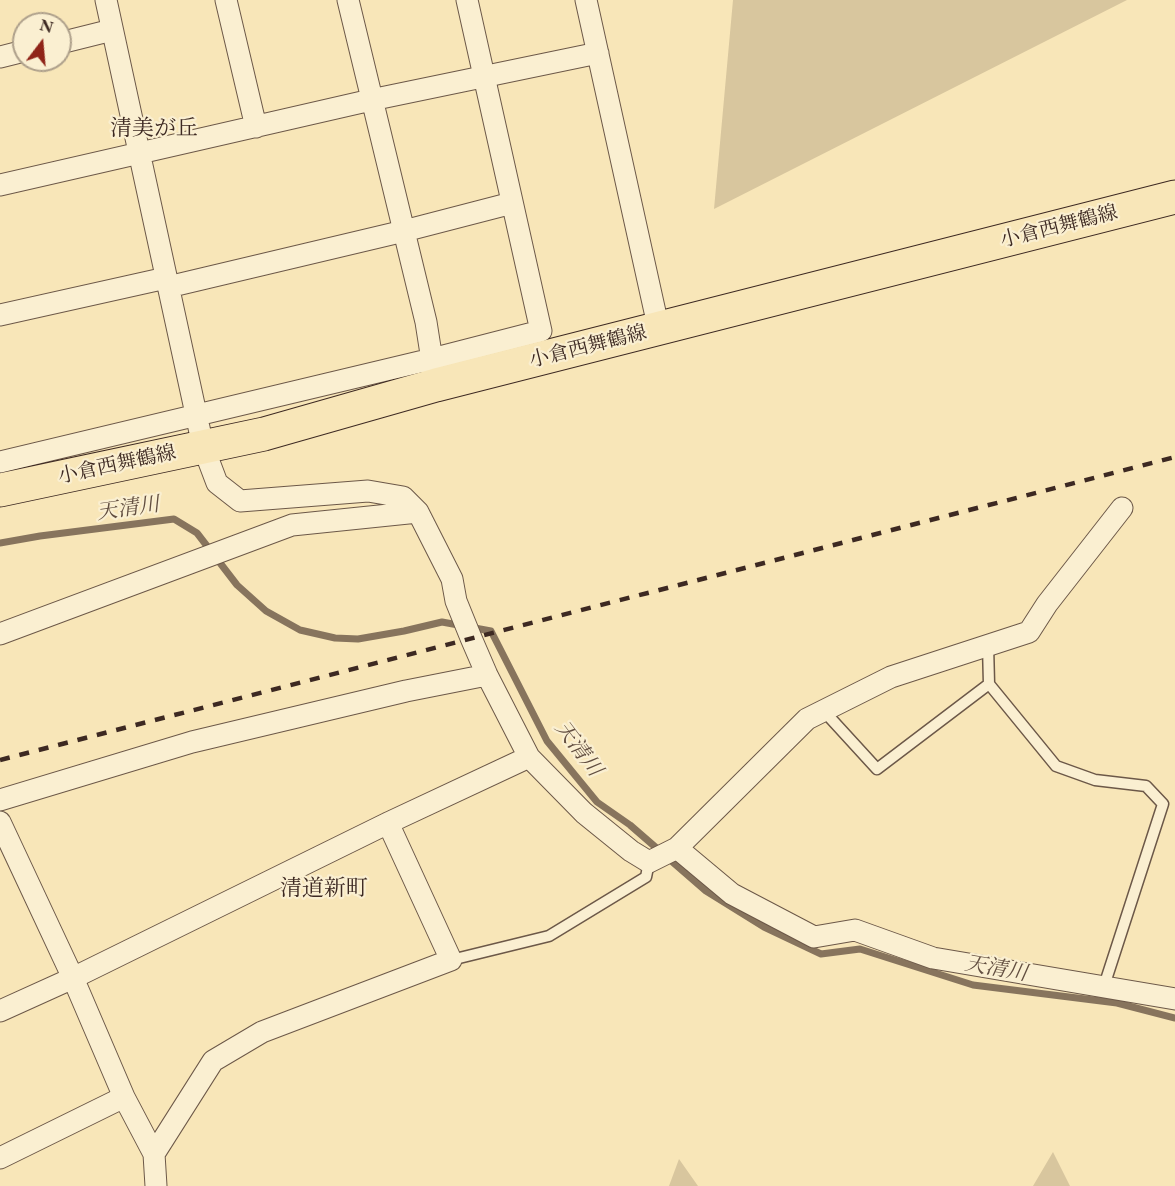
<!DOCTYPE html>
<html>
<head>
<meta charset="utf-8">
<style>
	body { margin:0 }
	#map { position:relative; width:1175px; height:1186px; overflow:hidden; background:#f8e6b8; font-family:"EB Garamond",serif }
	canvas { display:block }
	.north { position:absolute; left:12px; top:12px; width:60px; height:60px; box-sizing:border-box; background:#faefd1; border:2px solid #aea08b; border-radius:50%; rotate:16deg; font-size:16px; font-weight:700; line-height:24px; text-align:center; color:#3d2922 }
	.north::after { content:''; display:block; margin:auto; width:21px; height:27px; background:#8f2418; clip-path:polygon(50% 0,100% 100%,50% 72%,0 100%) }
</style>
</head>
<body>
<div id="map">
<canvas width="1175" height="1186"></canvas>
<div class="north">N</div>
</div>
<script>
const ctx = document.querySelector('canvas').getContext('2d');
ctx.lineJoin = 'round';
function paint(path, color) {
  ctx.fillStyle = color;
  ctx.fill(path, 'evenodd');
}
function poly(rows) {
  const path = new Path2D();
  for (const r of rows) {
    path.moveTo(r[0], r[1]);
    for (let i = 2; i < r.length; i += 2) path.lineTo(r[i], r[i + 1]);
  }
  return path;
}
function strokePath(path, color, width, dash) {
  ctx.strokeStyle = color;
  ctx.lineWidth = width;
  ctx.lineCap = dash ? 'butt' : 'round';
  ctx.setLineDash(dash || []);
  ctx.stroke(path);
}
function drawText(font, color, halo, rows, align = 'center') {
  ctx.font = font + ' "EB Garamond","Noto Serif JP",serif';
  ctx.lineWidth = 4.5;
  ctx.setLineDash([]);
  ctx.textBaseline = 'middle';
  ctx.strokeStyle = halo;
  ctx.fillStyle = color;
  for (const [text, x, y, turn = 0] of rows) {
    ctx.save();
    ctx.translate(x, y);
    ctx.rotate((+turn || 0) * Math.PI / 180);
    ctx.textAlign = isNaN(turn) ? turn : align;
    if (halo) ctx.strokeText(text, 0, 0);
    ctx.fillText(text, 0, 0);
    ctx.restore();
  }
}
paint(poly([
	[733,0,1127,0,714,209],
	[1053,1152,1070,1186,1033,1186],
	[679,1159,698,1186,669,1186]
]), '#d8c69e');
strokePath(poly([
	[0,543,40,536,174,519,197,533,237,585,266,611,300,630,335,638,358,639,404,631,442,622,491,631,547,741,597,802,630,825,706,891,764,927,821,954,860,949,973,985,1117,1003,1175,1018]
]), '#87745d', 7);
const lane = poly([
	[988,645,989,684,1056,766,1095,780,1146,786,1163,804,1104,986],
	[823,710,877,769,989,684],
	[451,960,549,936,646,877,649,862]
]);
const street = poly([
	[106,0,203,446,217,483,240,501,368,491,403,497,418,512,452,579,456,601,471,638,487,675,529,757,584,813,631,851,649,862,677,848,732,894,814,937,855,930,933,958,1175,999],
	[226,0,256,127],
	[348,0,426,322,434,373],
	[586,0,659,330],
	[60,43,112,30],
	[0,57,24,51],
	[0,185,371,100,598,53],
	[168,287,404,231,512,203],
	[0,315,166,278],
	[0,462,432,359,541,331,467,0],
	[0,634,292,525,418,512],
	[0,800,192,742,406,691,487,675],
	[0,822,73,978,124,1097,154,1154],
	[677,848,807,719,891,677,1029,632,1047,604,1122,508],
	[0,1011,73,978,388,823,529,757],
	[0,1158,124,1097],
	[156,1186,154,1154,213,1061,262,1032,451,960,388,823]
]);
const primary = poly([
	[0,490,264,434,436,385,1175,197]
]);
strokePath(lane, '#6c5848', 13);
strokePath(street, '#6c5848', 23);
strokePath(primary, '#3d2922', 35);
strokePath(lane, '#faefd1', 10);
strokePath(street, '#faefd1', 21);
strokePath(primary, '#f8e6b8', 33);
strokePath(poly([
	[0,760,1175,457]
]), '#3d2922', 4.5, [10, 10]);
drawText('20px', '#3d2922', '#faefd1', [
	["小倉西舞鶴線",1059,227,-14],
	["小倉西舞鶴線",588,347,-14],
	["小倉西舞鶴線",117,465,-12]
]);
drawText('italic 21px', '#624e40', '#faefd1', [
	["天清川",128,509,-8],
	["天清川",578,749,53],
	["天清川",996,969,10]
]);
drawText('22px', '#3d2922', '#faefd1', [
	["清美が丘",154,129],
	["清道新町",324,889]
]);
</script>
</body>
</html>
